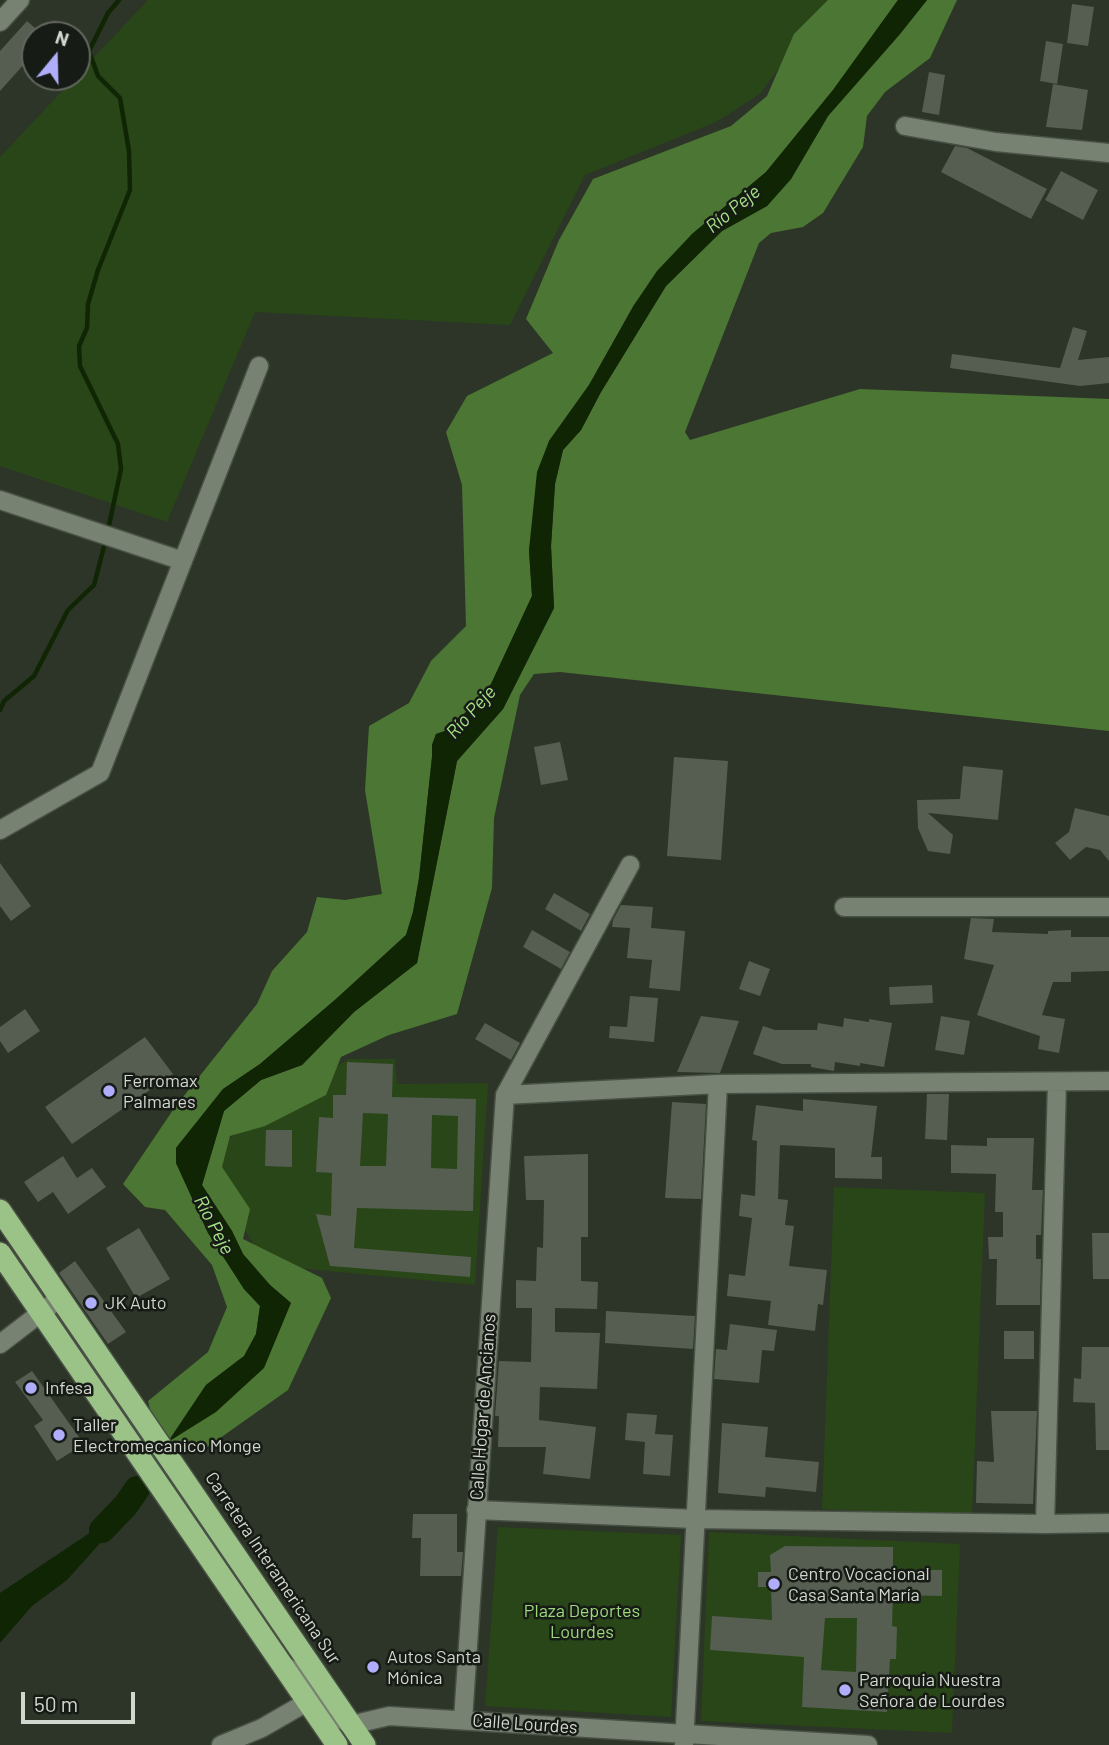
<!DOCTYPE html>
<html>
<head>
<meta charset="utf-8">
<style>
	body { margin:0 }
	#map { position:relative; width:1109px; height:1745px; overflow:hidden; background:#2c3527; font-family:Barlow,sans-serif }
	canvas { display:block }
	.north { position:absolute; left:21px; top:21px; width:70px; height:70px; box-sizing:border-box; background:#171b15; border:2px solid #62665f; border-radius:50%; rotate:19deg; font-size:19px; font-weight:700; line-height:28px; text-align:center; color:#d2d7cf }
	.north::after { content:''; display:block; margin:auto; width:24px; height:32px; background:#b0aefa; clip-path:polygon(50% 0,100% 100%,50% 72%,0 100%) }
	.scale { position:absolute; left:21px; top:1692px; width:114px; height:32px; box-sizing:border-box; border:4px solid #d2d7cf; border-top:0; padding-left:9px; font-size:21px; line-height:24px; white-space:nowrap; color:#d2d7cf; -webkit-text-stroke:5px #171b15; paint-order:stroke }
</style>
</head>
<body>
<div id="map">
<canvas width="1109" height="1745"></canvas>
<div class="north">N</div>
<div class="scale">50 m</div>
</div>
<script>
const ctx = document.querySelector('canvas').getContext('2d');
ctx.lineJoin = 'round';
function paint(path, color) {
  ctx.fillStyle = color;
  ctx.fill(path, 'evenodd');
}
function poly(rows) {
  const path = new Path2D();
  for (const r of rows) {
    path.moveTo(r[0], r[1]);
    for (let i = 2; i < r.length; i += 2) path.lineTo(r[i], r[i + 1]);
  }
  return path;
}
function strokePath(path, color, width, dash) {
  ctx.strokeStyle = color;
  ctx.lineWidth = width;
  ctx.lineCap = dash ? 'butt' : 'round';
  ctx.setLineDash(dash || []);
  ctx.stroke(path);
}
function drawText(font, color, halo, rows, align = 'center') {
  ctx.font = font + ' Barlow,sans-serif';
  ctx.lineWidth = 5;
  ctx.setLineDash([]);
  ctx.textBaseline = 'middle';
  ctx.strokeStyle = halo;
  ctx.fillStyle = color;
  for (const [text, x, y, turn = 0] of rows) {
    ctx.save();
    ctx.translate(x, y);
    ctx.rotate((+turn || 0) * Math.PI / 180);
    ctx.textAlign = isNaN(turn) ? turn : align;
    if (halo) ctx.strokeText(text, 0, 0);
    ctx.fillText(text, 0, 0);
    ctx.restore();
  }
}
paint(poly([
	[148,0,828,0,760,94,716,122,585,175,510,325,255,312,167,522,0,466,0,157],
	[348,1059,395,1059,397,1084,488,1083,475,1285,266,1265,202,1157],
	[834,1187,985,1193,972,1516,822,1509],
	[498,1527,681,1535,671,1717,485,1706],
	[709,1532,960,1544,952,1733,701,1721]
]), '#294618');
paint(poly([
	[828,0,898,0,833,90,766,172,692,234,634,305,589,385,549,441,529,550,532,596,491,684,450,729,436,734,432,745,432,757,419,878,413,912,406,935,336,999,260,1064,223,1089,176,1148,176,1163,208,1233,244,1289,260,1306,256,1334,244,1356,206,1385,169,1440,291,1303,270,1285,243,1254,232,1231,202,1185,224,1111,261,1080,302,1065,354,1012,417,963,457,761,503,709,554,608,551,546,555,484,563,450,581,430,601,392,666,286,722,231,767,206,791,179,828,116,900,34,927,0,957,0,930,58,885,92,867,116,863,147,823,213,803,227,771,233,759,243,685,432,690,440,860,389,1109,399,1109,731,560,672,534,674,520,695,494,818,492,888,457,1014,389,1035,341,1057,326,1095,265,1126,230,1136,222,1167,250,1209,243,1239,322,1278,331,1298,288,1390,206,1448,168,1442,153,1422,148,1401,208,1352,227,1307,212,1265,165,1210,145,1207,123,1184,175,1107,257,1004,272,971,307,932,317,897,345,900,382,894,365,790,369,726,409,703,431,661,466,626,462,485,446,432,467,396,553,353,526,319,559,240,593,179,731,126,767,96,794,34]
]), '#4c7633');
paint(poly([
	[898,0,927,0,900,34,828,116,791,179,767,206,722,231,666,286,601,392,581,430,563,450,555,484,551,546,554,608,503,709,457,761,417,963,354,1012,302,1065,261,1080,224,1111,202,1185,232,1231,243,1254,270,1285,291,1303,264,1368,216,1412,168,1442,206,1385,244,1356,256,1334,260,1306,244,1289,208,1233,176,1163,176,1148,223,1089,260,1064,336,999,406,935,413,912,419,878,432,757,432,745,436,734,451,729,491,684,532,596,529,550,537,472,549,441,589,385,634,305,657,271,692,234,766,172,833,90],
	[126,1505,118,1523,67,1580,32,1606,0,1643,0,1593,91,1532,107,1509]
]), '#102503');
strokePath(poly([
	[108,530,121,469,118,444,80,366,79,346,87,328,88,304,98,270,130,190,129,151,120,98,98,76,89,51,108,13,119,0],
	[0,710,4,701,34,676,68,610,94,585,106,539]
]), '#102503', 4.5);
strokePath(poly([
	[102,1530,126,1505,137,1489]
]), '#102503', 26);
paint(poly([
	[1072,4,1094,7,1088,46,1067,43],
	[27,21,35,28,35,52,0,91,0,51],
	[1046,41,1063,44,1057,84,1040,81],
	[929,72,945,75,939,115,922,112],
	[1053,84,1088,90,1082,130,1046,127],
	[955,146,967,148,1047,189,1031,219,941,172],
	[1061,171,1098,190,1083,220,1045,200],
	[1073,327,1087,331,1078,360,1109,357,1109,383,1080,386,950,368,952,354,1060,368],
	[560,742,568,780,541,785,534,747],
	[674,757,728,761,721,860,667,856],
	[963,766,1003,770,998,820,928,813,953,835,950,854,928,851,918,828,917,800,960,799],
	[1075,808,1109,816,1109,861,1100,850,1086,847,1070,860,1055,843,1069,832],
	[0,863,31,906,11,921,0,906],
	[554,893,590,914,581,931,545,909],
	[621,905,653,907,651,928,685,931,680,991,649,988,652,960,627,958,630,928,612,927,613,920],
	[971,918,994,919,992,932,1048,934,1048,931,1071,930,1071,937,1109,937,1109,971,1071,972,1071,982,1053,982,1042,1015,1065,1019,1059,1053,1038,1049,1040,1036,977,1015,994,965,964,959],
	[532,930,570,952,561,969,523,947],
	[749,961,770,969,760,996,739,989],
	[932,985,933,1003,890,1005,889,987],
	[630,996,658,998,654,1042,609,1038,610,1026,627,1027],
	[25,1009,40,1031,8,1053,0,1041,0,1027],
	[701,1016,739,1021,720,1073,677,1072],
	[941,1016,970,1021,964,1055,935,1050],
	[844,1018,869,1022,869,1019,892,1023,884,1067,860,1063,860,1066,835,1062,834,1071,811,1067,811,1064,782,1064,753,1054,763,1026,775,1030,817,1030,818,1023,843,1027],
	[485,1023,520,1043,511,1060,475,1039],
	[145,1037,173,1074,72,1144,45,1107],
	[347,1062,393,1064,392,1097,476,1099,473,1211,357,1208,354,1248,471,1257,470,1277,330,1266,316,1214,331,1216,332,1173,316,1172,319,1117,333,1118,333,1095,346,1095],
	[363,1113,388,1114,386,1166,360,1166],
	[432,1115,458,1116,457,1169,431,1168],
	[927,1094,949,1094,947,1140,925,1139],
	[803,1099,877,1106,871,1157,882,1157,882,1179,835,1178,835,1148,780,1145,778,1199,788,1200,785,1225,794,1226,789,1266,827,1270,823,1305,818,1304,815,1331,768,1325,771,1301,727,1296,729,1274,745,1276,752,1218,739,1216,741,1194,755,1196,757,1141,752,1140,756,1105,803,1111],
	[672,1102,706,1104,701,1199,665,1198],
	[266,1130,292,1130,292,1167,265,1166],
	[987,1138,1034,1138,1032,1190,1043,1190,1041,1235,1036,1235,1036,1259,1041,1259,1040,1305,996,1305,997,1259,989,1259,988,1237,1003,1237,1003,1212,995,1212,996,1174,951,1173,951,1145,987,1146],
	[588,1154,588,1237,581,1237,581,1281,598,1282,597,1309,555,1308,555,1332,600,1333,597,1389,540,1387,539,1420,596,1427,590,1479,543,1474,546,1447,498,1447,499,1416,495,1416,499,1361,531,1362,532,1308,516,1308,516,1280,536,1281,537,1247,543,1248,544,1200,526,1200,524,1156],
	[63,1156,77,1178,92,1168,106,1187,68,1214,53,1192,38,1202,24,1182],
	[139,1228,170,1279,136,1298,106,1248],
	[1092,1233,1109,1233,1109,1279,1093,1279],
	[75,1261,126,1332,108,1344,59,1273],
	[606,1311,695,1316,693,1349,605,1343],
	[730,1324,777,1330,774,1351,762,1350,759,1383,714,1379,716,1349,727,1350],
	[1004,1331,1034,1331,1034,1359,1004,1359],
	[1082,1347,1109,1347,1109,1450,1096,1450,1095,1403,1073,1402,1074,1378,1081,1379],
	[32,1371,84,1444,57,1461,34,1426,43,1420,15,1382],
	[991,1411,1037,1411,1033,1504,976,1503,977,1461,994,1462],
	[627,1413,657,1415,655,1434,673,1435,670,1476,643,1474,645,1442,625,1440],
	[722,1423,768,1427,765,1457,819,1462,816,1492,766,1487,765,1497,718,1493],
	[413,1514,457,1514,457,1552,463,1552,461,1576,420,1576,421,1538,412,1538],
	[785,1546,893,1547,893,1570,942,1570,942,1596,893,1595,892,1626,897,1627,896,1659,890,1659,887,1712,802,1707,804,1657,710,1650,712,1616,772,1620,771,1587,758,1587,758,1572,771,1572,770,1555],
	[825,1618,857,1618,856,1672,821,1670]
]), '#555e50');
const minor = poly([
	[0,22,20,0],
	[905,126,996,142,1109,153],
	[0,500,183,561],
	[0,830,100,773,259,366],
	[844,907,1109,907],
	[505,1095,718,1084,1109,1081],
	[0,1344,60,1298],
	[476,1510,695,1519,1045,1524,1109,1523],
	[1045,1524,1057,1083],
	[285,1666,303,1677,326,1710,351,1725],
	[463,1720,505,1095,630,865],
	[351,1725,389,1716,868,1745],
	[221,1745,262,1728,307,1702],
	[684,1745,718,1084]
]);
const highway = poly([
	[0,1210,365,1745],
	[0,1253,337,1745]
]);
strokePath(minor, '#495045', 21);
strokePath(highway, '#495045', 24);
strokePath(minor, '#788273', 18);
strokePath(highway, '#9bc387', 21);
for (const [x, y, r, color] of [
	[109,1091,7,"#b0aefa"],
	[91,1303,7,"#b0aefa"],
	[31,1388,7,"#b0aefa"],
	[59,1435,7,"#b0aefa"],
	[774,1584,7,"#b0aefa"],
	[373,1667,7,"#b0aefa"],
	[845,1690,7,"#b0aefa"]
]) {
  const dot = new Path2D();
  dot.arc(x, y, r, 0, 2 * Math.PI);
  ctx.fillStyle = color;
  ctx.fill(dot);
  strokePath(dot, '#171b15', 2.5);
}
drawText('18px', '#d2d7cf', '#171b15', [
	["Ferromax",123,1081],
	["Palmares",123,1102],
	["JK Auto",105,1303],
	["Infesa",45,1388],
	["Taller",73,1425],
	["Electromecanico Monge",73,1446],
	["Centro Vocacional",788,1574],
	["Casa Santa María",788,1595],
	["Autos Santa",387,1657],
	["Mónica",387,1678],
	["Parroquia Nuestra",859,1680],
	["Señora de Lourdes",859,1701]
], 'left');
drawText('18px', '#d2d7cf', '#171b15', [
	["Calle Hogar de Ancianos",483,1407,-86],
	["Carretera Interamericana Sur",273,1568,56],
	["Calle Lourdes",525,1724,4]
]);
drawText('18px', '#9dd97c', '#171b15', [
	["Plaza Deportes",582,1611],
	["Lourdes",582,1632]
]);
drawText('italic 19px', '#a6e386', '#171b15', [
	["Río Peje",733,209,-39],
	["Río Peje",471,712,-48],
	["Río Peje",214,1225,62]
]);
</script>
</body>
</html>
